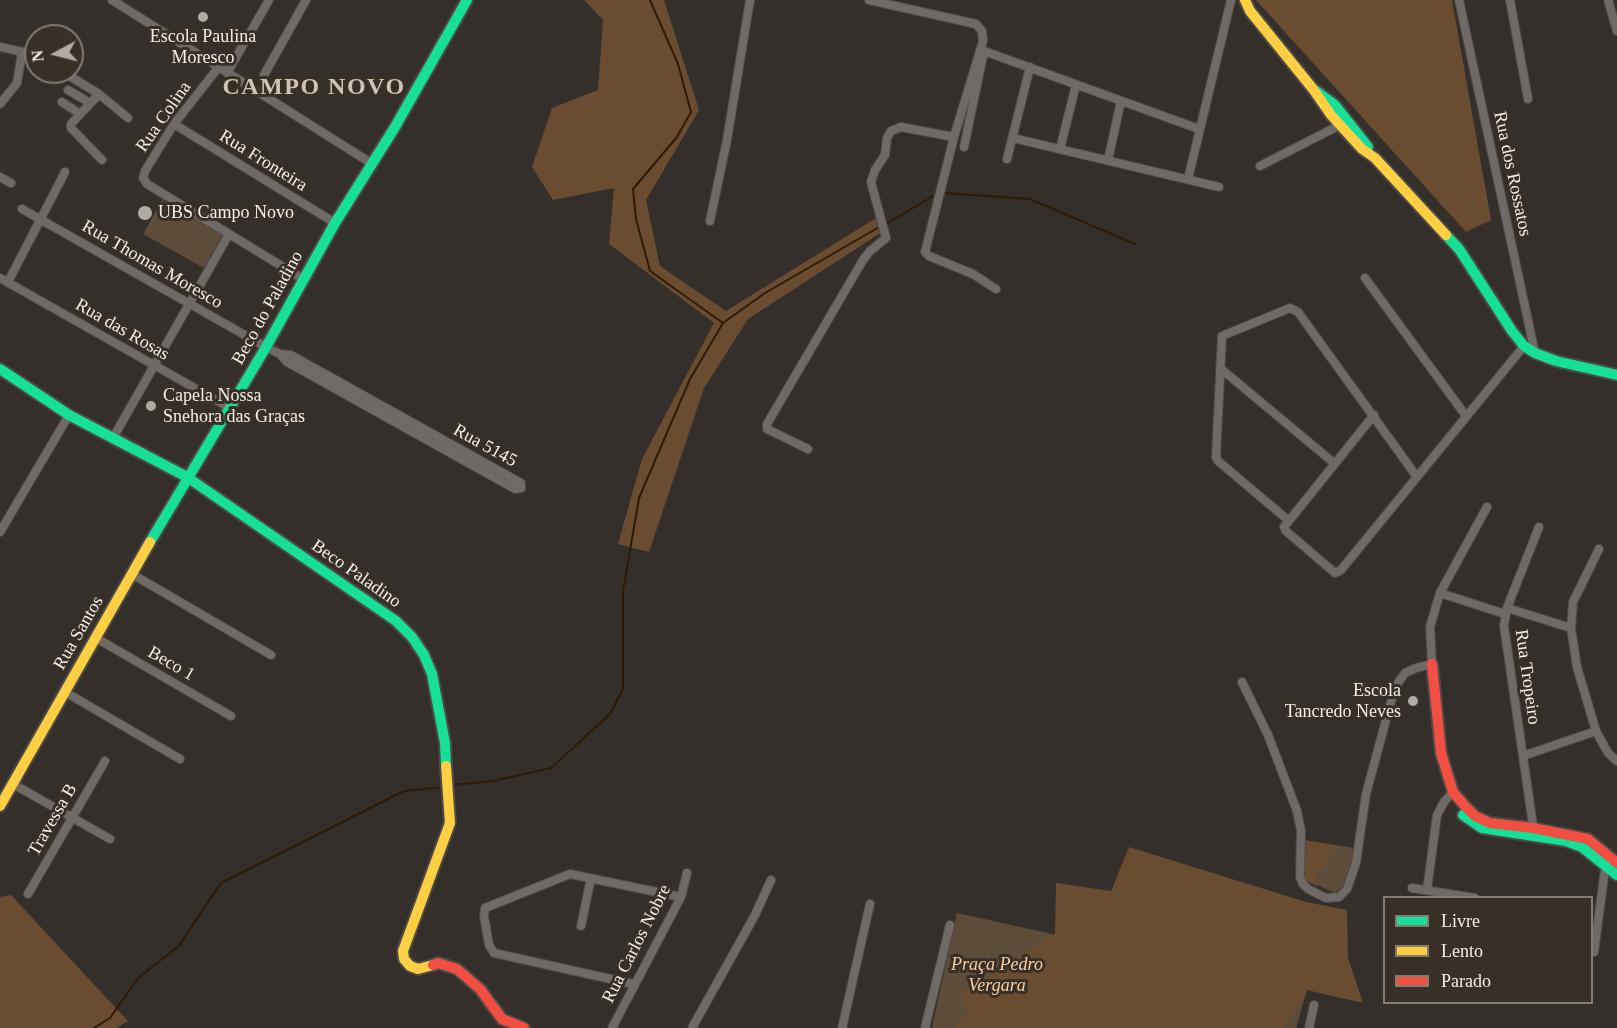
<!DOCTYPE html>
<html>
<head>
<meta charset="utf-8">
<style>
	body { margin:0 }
	#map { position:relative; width:1617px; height:1028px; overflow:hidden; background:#342f2a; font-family:Georgia,serif }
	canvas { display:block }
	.legend { position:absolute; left:1383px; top:896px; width:210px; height:108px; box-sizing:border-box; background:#382f26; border:2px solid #837b74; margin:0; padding:8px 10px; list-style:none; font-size:18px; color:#f4eee9 }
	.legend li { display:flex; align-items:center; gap:12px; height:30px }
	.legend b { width:30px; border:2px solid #837b74 }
	.north { position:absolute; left:24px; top:24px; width:60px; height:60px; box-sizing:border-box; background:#382f26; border:2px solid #837b74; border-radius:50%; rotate:263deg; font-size:16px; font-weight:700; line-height:24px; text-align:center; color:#f4eee9 }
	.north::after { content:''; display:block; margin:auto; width:21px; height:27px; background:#b1aba6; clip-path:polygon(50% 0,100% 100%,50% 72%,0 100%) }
</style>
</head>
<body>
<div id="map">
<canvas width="1617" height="1028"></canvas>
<ul class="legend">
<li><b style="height:8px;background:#16e098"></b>Livre</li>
<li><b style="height:8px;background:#ffcf43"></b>Lento</li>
<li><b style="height:8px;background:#f24e42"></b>Parado</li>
</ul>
<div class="north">N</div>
</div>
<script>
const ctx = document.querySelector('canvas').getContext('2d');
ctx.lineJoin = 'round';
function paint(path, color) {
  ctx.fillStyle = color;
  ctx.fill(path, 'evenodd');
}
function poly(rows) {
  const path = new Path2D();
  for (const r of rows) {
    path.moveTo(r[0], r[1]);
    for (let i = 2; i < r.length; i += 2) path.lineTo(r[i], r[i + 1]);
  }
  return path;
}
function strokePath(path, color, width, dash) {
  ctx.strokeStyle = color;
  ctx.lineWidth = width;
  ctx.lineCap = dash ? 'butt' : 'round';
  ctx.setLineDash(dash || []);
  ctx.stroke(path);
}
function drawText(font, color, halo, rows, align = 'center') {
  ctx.font = font + ' Georgia,serif';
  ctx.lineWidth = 6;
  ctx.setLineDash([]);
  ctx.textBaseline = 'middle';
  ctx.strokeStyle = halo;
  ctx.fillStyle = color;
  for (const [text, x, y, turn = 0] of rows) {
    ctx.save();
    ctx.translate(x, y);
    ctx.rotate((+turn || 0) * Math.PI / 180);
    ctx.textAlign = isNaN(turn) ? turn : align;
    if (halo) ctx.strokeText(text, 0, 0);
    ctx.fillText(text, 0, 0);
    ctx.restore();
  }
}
paint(poly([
	[162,200,223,234,204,268,143,234],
	[1304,840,1354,848,1352,862,1345,884,1335,893,1304,879],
	[957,913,1307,990,1296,1028,932,1028]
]), '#5e4c3a');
paint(poly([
	[584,0,664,0,699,110,646,200,660,266,726,311,876,218,882,232,748,319,704,388,649,552,618,544,642,459,714,323,609,244,614,188,553,200,532,167,552,108,598,90,603,20],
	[1256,0,1452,0,1491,220,1466,232],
	[1304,840,1333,845,1326,864,1314,873,1318,887,1304,879],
	[1129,847,1306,902,1347,910,1348,958,1363,1003,1307,990,1284,1028,956,1028,969,1011,961,993,1055,934,1056,883,1111,891],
	[11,895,128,1021,116,1028,0,1028,0,897]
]), '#6a4d30');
strokePath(poly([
	[650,0,678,64,691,112,677,137,633,189,636,219,650,271,723,323],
	[944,193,1030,199,1135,244],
	[886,224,935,195],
	[452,785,493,781,551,768,610,714,623,689,623,591,639,498,690,379,723,323,765,293,881,226],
	[94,1028,110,1018,139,977,179,946,221,883,404,791,444,787]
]), '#2f1a05', 2);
const street = poly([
	[112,0,371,163],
	[869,0,976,24,982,31,983,41,954,137,925,252,929,256,973,274,996,289],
	[1459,0,1535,353],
	[1510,0,1528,99],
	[1608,0,1617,31],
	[0,47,36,55],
	[981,50,1199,129],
	[218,68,174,124,145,171,143,178,147,184,303,279],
	[63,72,99,94,128,118],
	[227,73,269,0],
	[264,75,306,0],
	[68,90,90,103],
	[99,94,71,124,71,128,102,160],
	[62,102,80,114],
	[0,104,17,83,22,52],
	[174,124,335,223],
	[1013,138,1219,187],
	[964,147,984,51],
	[1060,149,1076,85],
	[1007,159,1030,67],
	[1108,160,1121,101],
	[1260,166,1344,123],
	[0,177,11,183],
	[1188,179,1231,0],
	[22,209,266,347,280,354,291,355,521,483,521,488,515,489,287,362,280,354],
	[710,221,727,140,750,0],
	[0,278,230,408],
	[1365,278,1466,416],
	[8,282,65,172],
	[1220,368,1334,463],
	[1374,415,1284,527,1286,531,1335,573,1341,570,1524,346],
	[113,438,229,234],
	[808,449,767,429,767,424,863,260,870,251,886,238,871,182,875,170,885,155,887,138,891,131,901,127,954,137],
	[1288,520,1218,461,1216,457,1222,336,1290,308,1298,312,1417,477],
	[0,532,69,415],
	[1599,549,1573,602,1571,628,1577,667,1596,731,1608,753,1617,761],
	[132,574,271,655],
	[1440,593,1505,614],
	[1507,608,1571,628],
	[96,638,231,716],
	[1242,682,1268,735,1297,811,1301,831,1300,877,1303,884,1308,889,1326,898,1339,897,1347,889,1356,863,1366,794,1395,687,1405,673,1416,668,1432,664,1430,627,1440,593,1487,507],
	[65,692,180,759],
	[1523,756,1596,731],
	[13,784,110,839],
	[1534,832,1504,626,1507,608,1539,527],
	[1412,888,1475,898],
	[1427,890,1437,815,1444,802,1453,792],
	[28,894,105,761],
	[581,926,591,878],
	[1594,952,1606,862],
	[633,984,494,953,489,945,484,916,485,908,570,874,681,897],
	[612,1028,681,897,687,873],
	[692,1028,755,915,771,880],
	[842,1028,870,904],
	[925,1028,950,925],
	[1309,1028,1314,1005]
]);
const fast = poly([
	[1316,91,1335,105,1368,147],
	[1446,235,1459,249,1512,331,1524,346,1535,353,1556,361,1617,375],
	[0,369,69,415,187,477,396,621,412,637,424,655,432,674,445,743,446,766],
	[150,542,266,347,335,223,395,127,467,0],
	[1463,815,1482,828,1566,841,1582,847,1617,875]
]);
const slow = poly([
	[1245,0,1250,11,1313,89,1331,115,1362,149,1375,158,1446,235],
	[0,806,150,542],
	[433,965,418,969,410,966,404,959,403,951,450,823,446,766]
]);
const jam = poly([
	[1432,664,1441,753,1453,792,1465,806,1475,816,1490,823,1533,828,1588,839,1617,863],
	[433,965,438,963,457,969,480,989,502,1019,524,1028]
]);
strokePath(street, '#4e4a46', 10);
strokePath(fast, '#4e4a46', 14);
strokePath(slow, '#4e4a46', 14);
strokePath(jam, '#4e4a46', 14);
strokePath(street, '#706a66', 8);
strokePath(fast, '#16e098', 10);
strokePath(slow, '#ffcf43', 10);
strokePath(jam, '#f24e42', 10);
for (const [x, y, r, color] of [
	[203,17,6,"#b1aba6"],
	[145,213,8,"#b1aba6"],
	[151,406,6,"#b1aba6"],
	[1413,701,6,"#b1aba6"]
]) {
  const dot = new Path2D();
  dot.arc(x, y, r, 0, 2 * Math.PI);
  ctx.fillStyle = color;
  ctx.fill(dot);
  strokePath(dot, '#382f26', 2);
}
drawText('18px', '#f4eee9', '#382f26', [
	["Escola Paulina",203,37,"center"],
	["Moresco",203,58,"center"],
	["UBS Campo Novo",158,213],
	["Capela Nossa",163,396],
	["Snehora das Graças",163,417],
	["Escola",1401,691,"right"],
	["Tancredo Neves",1401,712,"right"]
], 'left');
drawText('18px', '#f4eee9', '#382f26', [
	["Rua Colina",164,117,-55],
	["Rua Fronteira",263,161,32],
	["Rua dos Rossatos",1512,174,78],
	["Rua Thomas Moresco",152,265,30],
	["Beco do Paladino",268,308,-61],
	["Rua das Rosas",122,330,30],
	["Rua 5145",485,446,29],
	["Beco Paladino",356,574,35],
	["Rua Santos",79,633,-60],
	["Beco 1",171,664,30],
	["Rua Tropeiro",1527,677,82],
	["Travessa B",53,820,-60],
	["Rua Carlos Nobre",637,944,-63]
]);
drawText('italic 18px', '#facea3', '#382f26', [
	["Praça Pedro",997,965],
	["Vergara",997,986]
]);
ctx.letterSpacing = '1.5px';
drawText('bold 24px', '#cfc3b8', '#382f26', [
	["CAMPO NOVO",314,88]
]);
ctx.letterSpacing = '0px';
</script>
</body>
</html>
